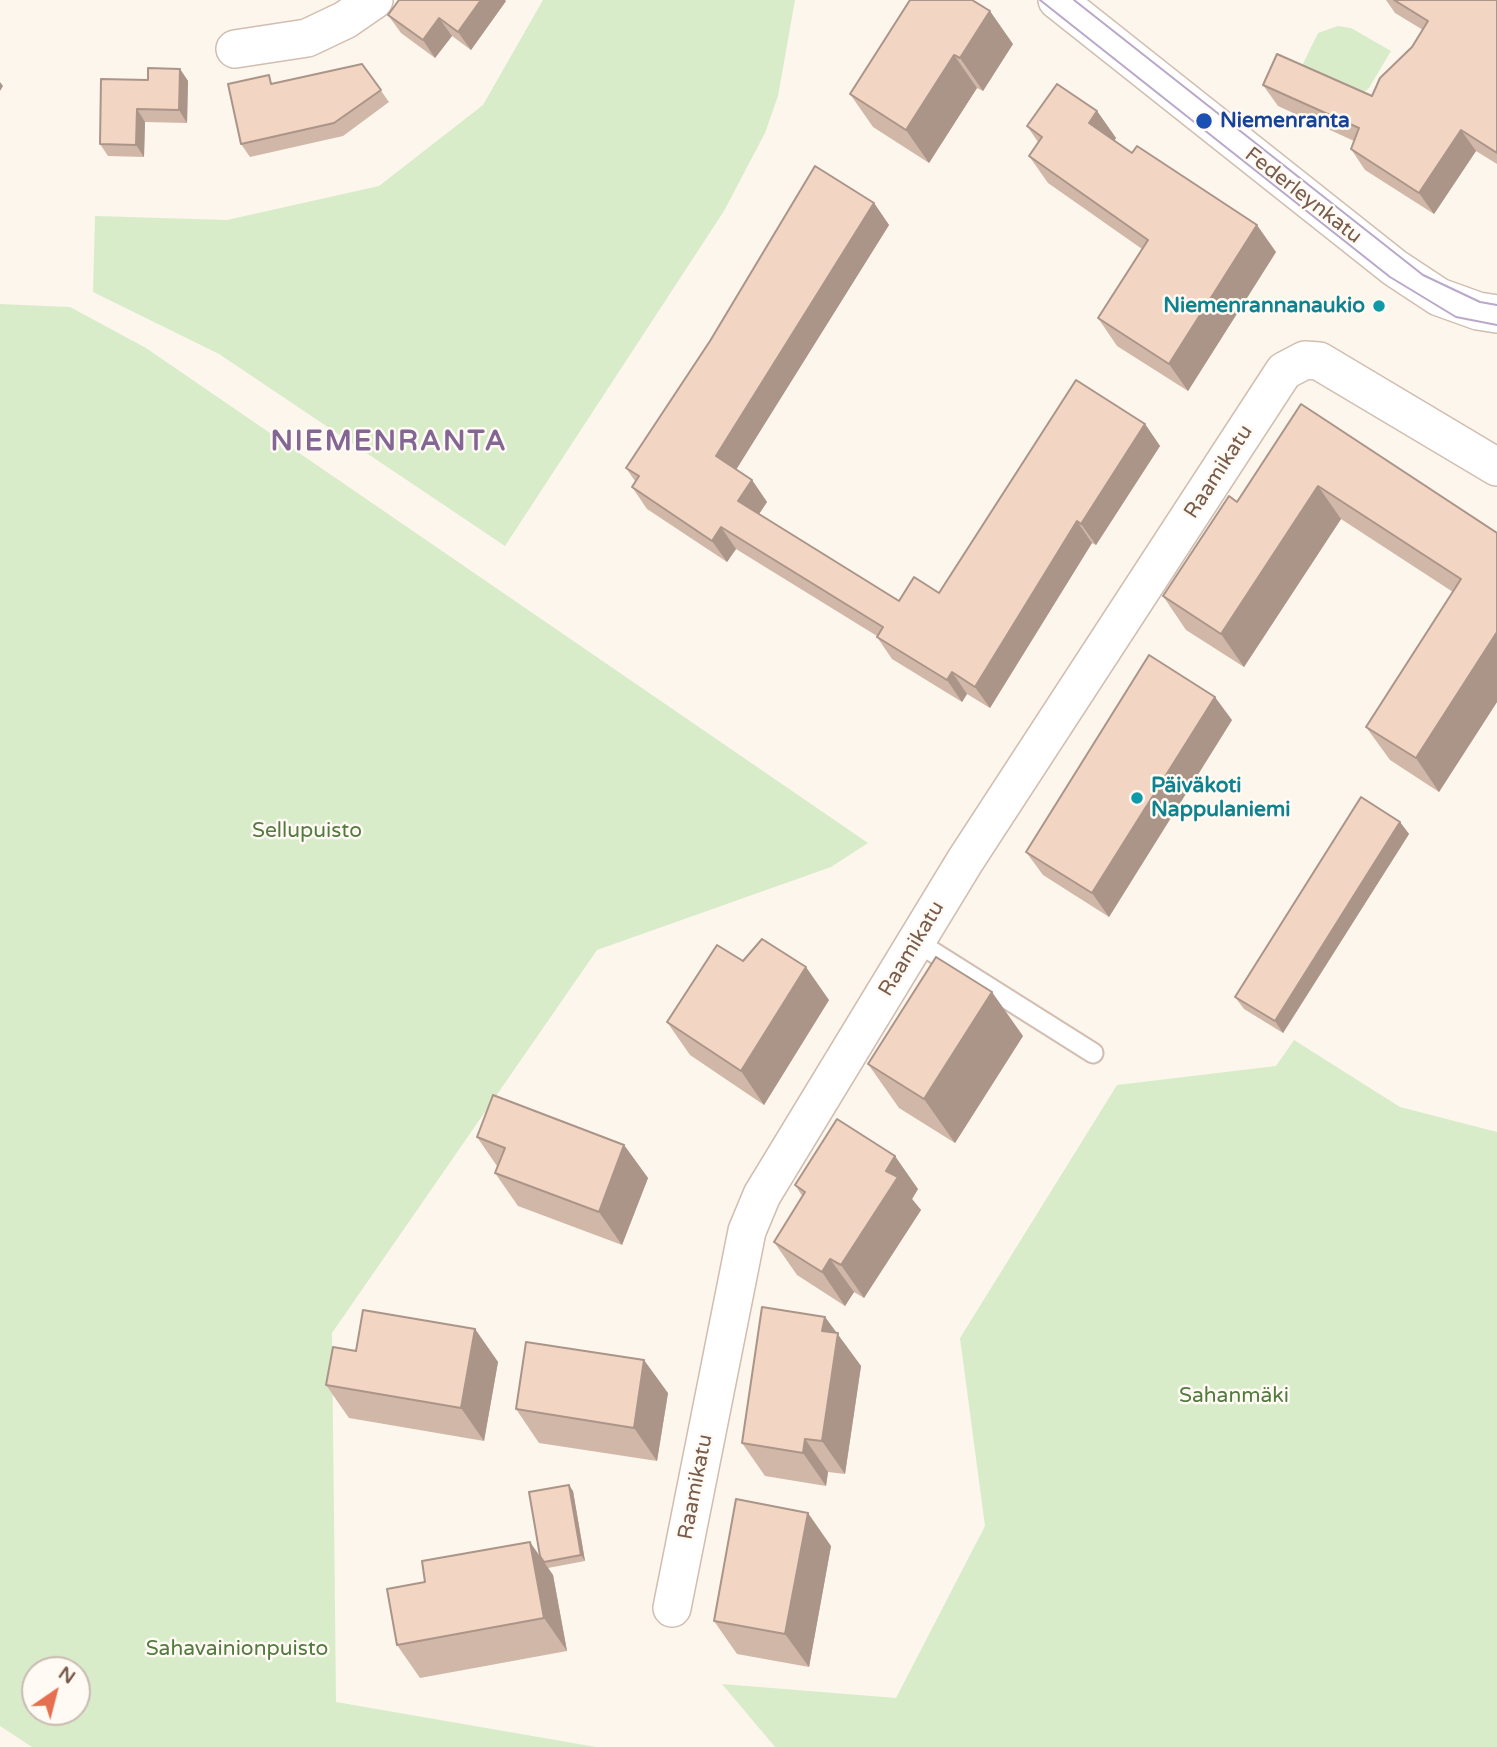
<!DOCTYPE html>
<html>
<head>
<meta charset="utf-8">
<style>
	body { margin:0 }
	#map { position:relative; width:1497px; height:1747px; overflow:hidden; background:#fdf6ec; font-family:"Varela Round",sans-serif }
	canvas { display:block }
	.north { position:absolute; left:21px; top:1656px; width:70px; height:70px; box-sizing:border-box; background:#fffaf3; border:2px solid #cabbb1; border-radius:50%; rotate:35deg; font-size:19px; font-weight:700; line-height:28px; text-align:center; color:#7a5c4d }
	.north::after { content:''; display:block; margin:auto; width:24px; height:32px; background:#e76f51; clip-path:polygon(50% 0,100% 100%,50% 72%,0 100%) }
</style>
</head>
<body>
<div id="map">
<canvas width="1497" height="1747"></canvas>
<div class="north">N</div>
</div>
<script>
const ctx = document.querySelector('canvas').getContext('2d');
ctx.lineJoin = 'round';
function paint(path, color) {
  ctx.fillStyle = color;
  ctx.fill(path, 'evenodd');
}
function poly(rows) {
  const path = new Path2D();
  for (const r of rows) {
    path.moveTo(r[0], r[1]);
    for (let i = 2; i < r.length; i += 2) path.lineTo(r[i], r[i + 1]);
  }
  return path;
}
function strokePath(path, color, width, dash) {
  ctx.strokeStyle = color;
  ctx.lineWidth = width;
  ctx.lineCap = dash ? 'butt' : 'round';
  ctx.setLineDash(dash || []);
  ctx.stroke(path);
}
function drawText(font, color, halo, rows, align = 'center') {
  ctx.font = font + ' "Varela Round",sans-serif';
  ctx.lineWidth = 5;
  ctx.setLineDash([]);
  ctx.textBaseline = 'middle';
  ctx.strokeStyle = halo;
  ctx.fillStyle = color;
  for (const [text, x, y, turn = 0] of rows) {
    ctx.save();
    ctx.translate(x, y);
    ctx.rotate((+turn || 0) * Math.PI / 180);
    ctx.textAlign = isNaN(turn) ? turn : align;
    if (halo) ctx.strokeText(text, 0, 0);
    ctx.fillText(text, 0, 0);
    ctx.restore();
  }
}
paint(poly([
	[543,0,795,0,778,96,765,133,724,211,505,546,219,354,93,292,95,216,227,220,379,186,483,105],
	[1338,26,1351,28,1391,51,1369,88,1353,101,1297,76,1318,33],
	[0,304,70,307,146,348,868,843,831,867,597,950,332,1333,336,1702,596,1747,32,1747,0,1726],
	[35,1670,77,1670,77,1712,35,1712],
	[1294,1040,1400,1107,1497,1132,1497,1747,775,1747,722,1684,896,1698,985,1526,960,1338,1117,1085,1276,1066]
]), '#d8ecc9');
const service = poly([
	[917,942,1093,1053]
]);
const minor = poly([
	[1057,0,1395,268,1439,297,1478,311,1497,314],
	[235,49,307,38,345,20,374,0],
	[672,1608,747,1231,762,1195,965,861,1284,371,1305,360,1319,361,1497,467]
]);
strokePath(service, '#d1beb0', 23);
strokePath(minor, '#d1beb0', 40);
strokePath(service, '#fff', 19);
strokePath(minor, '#fff', 37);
strokePath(poly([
	[1040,0,1390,277,1456,317,1497,325],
	[1074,0,1423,275,1480,302,1497,305]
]), '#b9a8c9', 2);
paint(poly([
	[910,0,1013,44,983,91,977,88,929,163,873,127,850,94],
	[1386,0,1497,0,1497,164,1476,151,1434,214,1365,170,1351,149,1354,141,1278,106,1263,85,1372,96,1412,47,1423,30,1395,13],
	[506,1,471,50,452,36,435,58,401,33,388,15],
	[362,64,389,102,343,136,250,157,241,144,275,83],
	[180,69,188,81,187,123,145,122,144,157,108,156,100,144,148,80],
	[1097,111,1116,138,1114,141,1276,252,1188,391,1117,346,1098,318,1142,249,1048,183,1029,156,1038,142,1027,126],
	[874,203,889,225,736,469,752,480,767,502,759,514,899,601,939,593,1145,424,1160,446,1096,545,1092,543,990,708,967,694,962,702,892,659,877,637,877,636,736,549,727,562,647,509,632,487,635,481,626,468],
	[1301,404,1497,533,1497,702,1439,792,1390,760,1366,727,1453,592,1341,519,1244,667,1186,630,1163,596,1237,502],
	[1232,720,1109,917,1043,875,1026,852],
	[1400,822,1409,834,1283,1033,1244,1009,1235,997],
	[829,1000,764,1105,690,1055,667,1022],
	[1023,1036,955,1143,899,1108,868,1064],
	[477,1137,624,1145,648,1178,622,1245,518,1206,495,1173,497,1166],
	[795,1185,918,1189,912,1199,921,1210,864,1298,854,1292,845,1306,797,1275,774,1242,803,1197],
	[825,1317,861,1366,845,1474,828,1472,826,1486,765,1476,742,1443],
	[475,1329,498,1362,484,1441,349,1418,326,1385,356,1351],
	[668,1393,657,1461,539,1443,516,1409],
	[573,1491,585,1561,548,1568,553,1575,567,1651,420,1678,397,1645,425,1582,540,1556],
	[831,1546,809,1667,737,1654,714,1621]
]), '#d1b7a8');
paint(poly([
	[481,0,505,0,506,1,471,50,458,32],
	[990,11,1013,44,983,91,960,58],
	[439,18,452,36,435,58,423,40],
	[954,55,977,88,929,163,906,130],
	[180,69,188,81,187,123,179,110],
	[0,82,3,86,0,91],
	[137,109,145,122,144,157,136,145],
	[1097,111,1116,138,1108,150,1089,123],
	[1461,130,1476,151,1434,214,1419,193],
	[874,203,889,225,731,478,716,456],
	[1257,225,1276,252,1188,391,1169,364],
	[1145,424,1160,446,1096,545,1081,524],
	[752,480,767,502,753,523,738,501],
	[1318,486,1341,519,1244,667,1221,634],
	[1077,521,1092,543,990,708,975,687],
	[721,527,736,549,727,562,712,541],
	[1497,632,1497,702,1439,792,1416,758],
	[952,672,967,694,962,702,947,680],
	[1215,697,1232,720,1109,917,1092,893],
	[1400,822,1409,834,1283,1033,1275,1021],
	[806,967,829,1000,764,1105,741,1071],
	[992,992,1023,1036,955,1143,924,1099],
	[624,1145,648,1178,622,1245,599,1212],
	[895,1156,918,1189,912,1199,921,1210,864,1298,841,1265,886,1171],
	[830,1259,854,1292,845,1306,822,1272],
	[825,1317,861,1366,845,1474,822,1441,822,1331],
	[475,1329,498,1362,484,1441,461,1408],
	[644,1360,668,1393,657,1461,634,1428],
	[805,1439,828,1472,826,1486,803,1453],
	[569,1485,573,1491,585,1561,581,1555],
	[808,1513,831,1546,809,1667,785,1634],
	[530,1542,553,1575,567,1651,544,1618]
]), '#aa9588');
const building = poly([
	[399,0,481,0,458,32,439,18,423,40,388,15,399,0],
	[910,0,972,0,990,11,960,58,954,55,906,130,850,94,910,0],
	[1394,0,1497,0,1497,153,1461,130,1419,193,1351,149,1359,128,1263,85,1277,54,1372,96,1380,78,1412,47,1428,21,1394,0],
	[362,64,381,90,334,123,241,144,228,84,269,75,271,84,362,64],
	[148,68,180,69,179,110,137,109,136,145,100,144,101,79,148,80,148,68],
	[1057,84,1097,111,1089,123,1132,153,1137,146,1257,225,1169,364,1098,318,1148,240,1029,156,1042,137,1027,126,1057,84],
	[815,166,874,203,716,456,752,480,738,501,899,601,914,577,939,593,1076,380,1145,424,1081,524,1077,521,975,687,952,672,947,680,877,637,883,627,721,527,712,541,632,487,639,476,626,468,710,341,815,166],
	[1301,404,1497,533,1497,632,1416,758,1366,727,1461,579,1318,486,1221,634,1163,596,1229,496,1237,502,1301,404],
	[1149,655,1215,697,1092,893,1026,852,1149,655],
	[1361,797,1400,822,1275,1021,1235,997,1361,797],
	[762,939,806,967,741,1071,667,1022,717,945,743,961,762,939],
	[936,957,992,992,924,1099,868,1064,936,957],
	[493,1095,624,1145,599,1212,495,1173,505,1148,477,1137,493,1095],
	[837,1119,895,1156,886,1171,898,1177,841,1265,830,1259,822,1272,774,1242,805,1192,795,1185,837,1119],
	[762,1307,825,1317,822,1331,838,1333,822,1441,805,1439,803,1453,742,1443,762,1307],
	[363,1310,475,1329,461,1408,326,1385,333,1347,356,1351,363,1310],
	[526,1342,644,1360,634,1428,516,1409,526,1342],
	[569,1485,581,1555,544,1562,540,1556,529,1492,569,1485],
	[736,1499,808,1513,785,1634,714,1621,736,1499],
	[530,1542,544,1618,397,1645,387,1589,425,1582,422,1561,530,1542]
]);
paint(building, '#f3d5c3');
strokePath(building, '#aa9588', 2);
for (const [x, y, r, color] of [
	[1204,121,9,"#1a4fb4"],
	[1379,306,7,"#0f9aa8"],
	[1137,798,7,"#0f9aa8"]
]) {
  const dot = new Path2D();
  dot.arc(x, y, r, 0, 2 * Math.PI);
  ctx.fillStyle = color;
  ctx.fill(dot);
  strokePath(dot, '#fffaf3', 2.5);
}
drawText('bold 21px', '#164399', '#fffaf3', [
	["Niemenranta",1220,121]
], 'left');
drawText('21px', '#7a5c4d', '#fffaf3', [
	["Federleynkatu",1303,196,38],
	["Raamikatu",1219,472,-57],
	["Raamikatu",912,949,-59],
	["Raamikatu",696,1487,-79]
]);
drawText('bold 21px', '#0d838f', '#fffaf3', [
	["Niemenrannanaukio",1365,306],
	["Päiväkoti",1151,786,"left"],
	["Nappulaniemi",1151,810,"left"]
], 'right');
drawText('21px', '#537a41', '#fffaf3', [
	["Sellupuisto",307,831],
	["Sahanmäki",1234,1396],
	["Sahavainionpuisto",237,1649]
]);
ctx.letterSpacing = '2px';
drawText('bold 28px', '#846695', '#fffaf3', [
	["NIEMENRANTA",389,443]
]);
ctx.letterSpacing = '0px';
</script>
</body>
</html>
